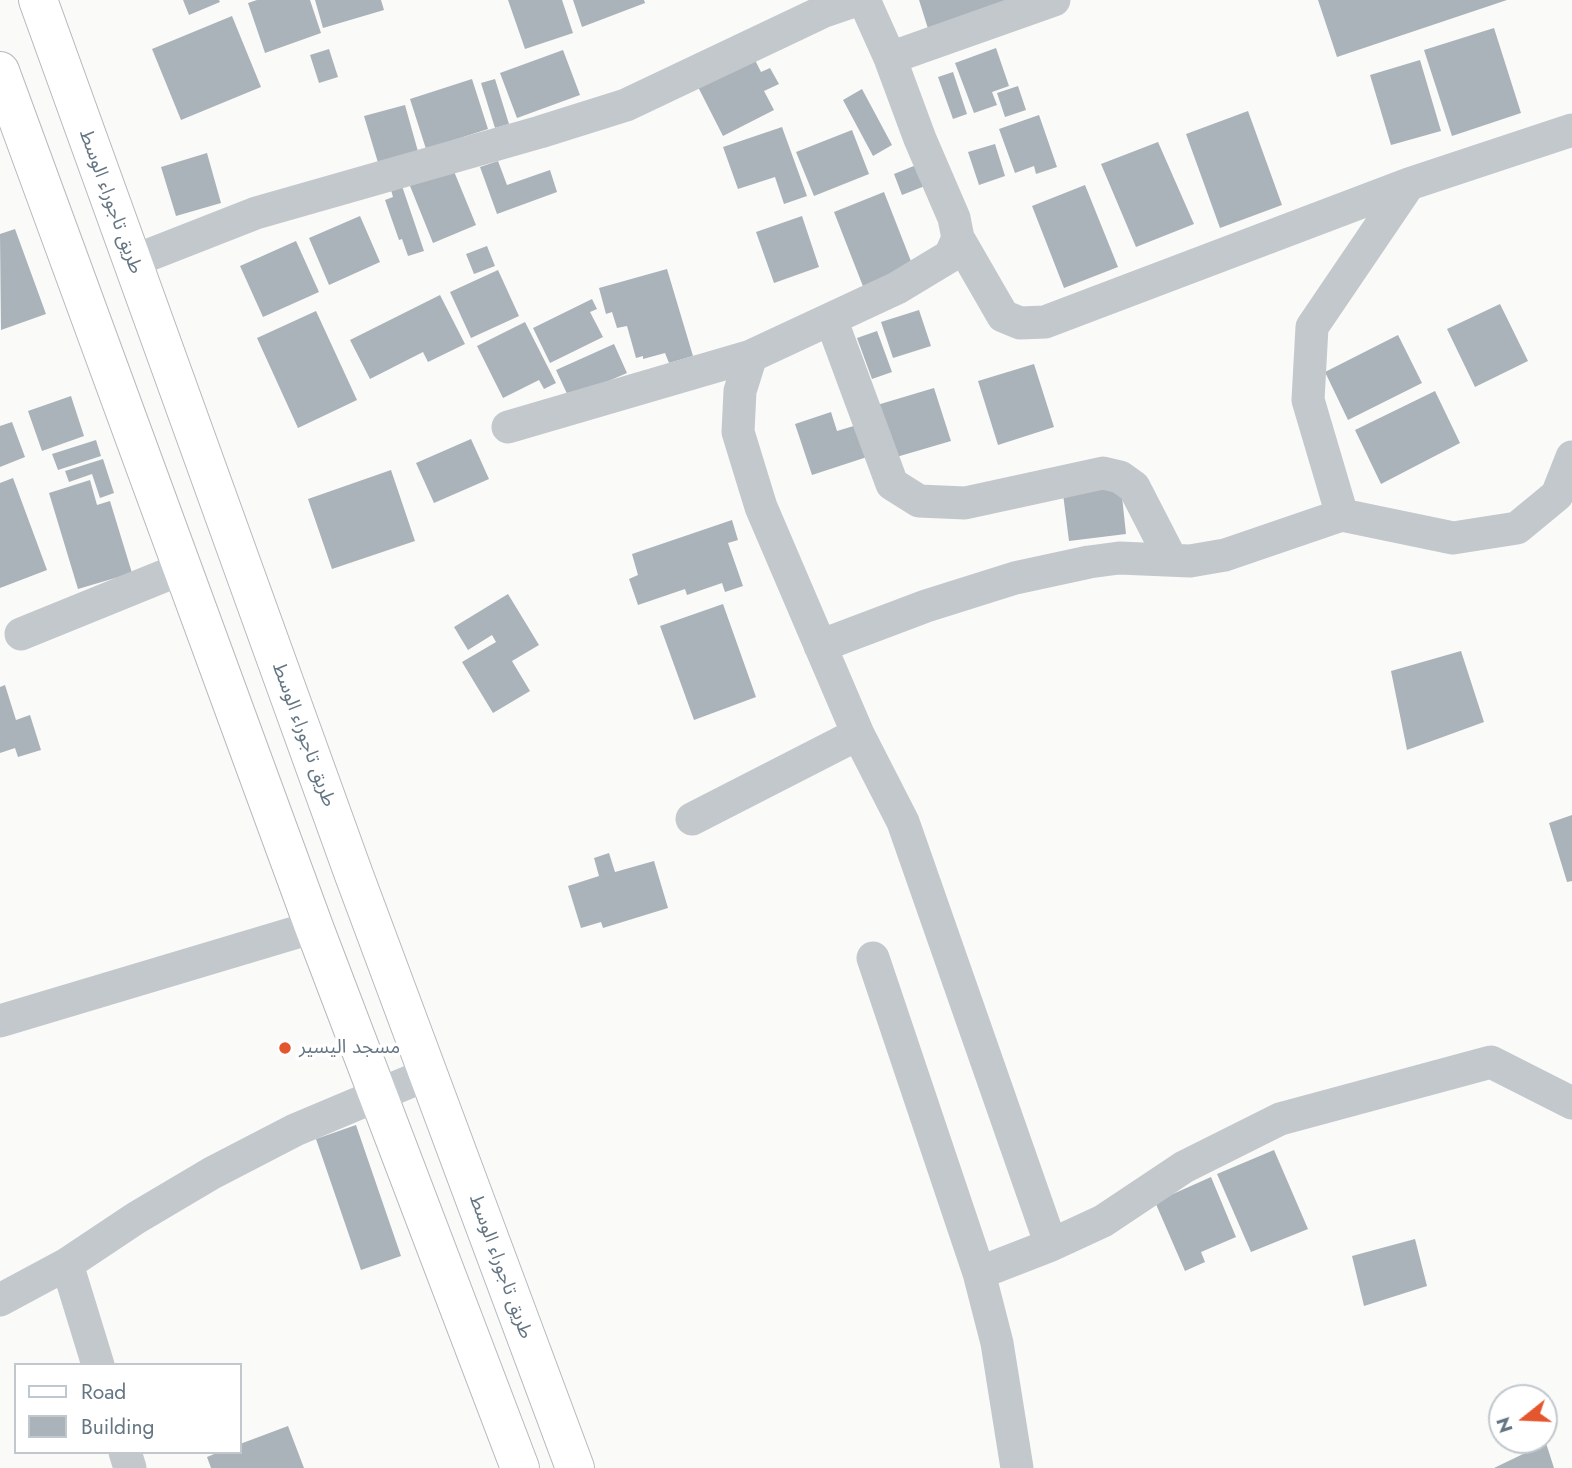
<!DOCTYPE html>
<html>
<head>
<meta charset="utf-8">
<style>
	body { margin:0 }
	#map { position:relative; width:1572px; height:1468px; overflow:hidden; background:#fafaf8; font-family:Jost,sans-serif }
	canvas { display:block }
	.legend { position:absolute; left:14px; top:1363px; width:228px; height:91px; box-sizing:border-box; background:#fff; border:2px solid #c1c8cd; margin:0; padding:9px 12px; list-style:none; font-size:21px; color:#657683 }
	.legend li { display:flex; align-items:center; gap:14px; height:35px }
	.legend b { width:35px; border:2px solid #c1c8cd }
	.north { position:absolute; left:1488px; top:1384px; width:70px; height:70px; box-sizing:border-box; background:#fff; border:2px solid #c1c8cd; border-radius:50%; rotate:252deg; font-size:19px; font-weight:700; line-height:28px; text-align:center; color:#657683 }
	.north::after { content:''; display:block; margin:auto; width:24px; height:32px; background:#e4572e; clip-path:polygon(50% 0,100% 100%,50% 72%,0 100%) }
</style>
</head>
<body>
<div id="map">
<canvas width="1572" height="1468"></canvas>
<ul class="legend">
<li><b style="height:9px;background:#fff"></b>Road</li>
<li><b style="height:19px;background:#aab3b9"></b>Building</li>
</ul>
<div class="north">N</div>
</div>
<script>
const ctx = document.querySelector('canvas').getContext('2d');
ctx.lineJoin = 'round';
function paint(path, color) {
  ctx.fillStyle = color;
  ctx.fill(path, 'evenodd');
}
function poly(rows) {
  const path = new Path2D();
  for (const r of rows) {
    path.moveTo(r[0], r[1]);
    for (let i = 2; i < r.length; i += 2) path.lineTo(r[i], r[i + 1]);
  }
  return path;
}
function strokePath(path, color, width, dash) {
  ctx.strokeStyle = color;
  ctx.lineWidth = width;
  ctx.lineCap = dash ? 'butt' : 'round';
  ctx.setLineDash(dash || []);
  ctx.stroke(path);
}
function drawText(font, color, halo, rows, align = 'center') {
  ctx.font = font + ' Jost,"Noto Sans Arabic",sans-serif';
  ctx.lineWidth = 7;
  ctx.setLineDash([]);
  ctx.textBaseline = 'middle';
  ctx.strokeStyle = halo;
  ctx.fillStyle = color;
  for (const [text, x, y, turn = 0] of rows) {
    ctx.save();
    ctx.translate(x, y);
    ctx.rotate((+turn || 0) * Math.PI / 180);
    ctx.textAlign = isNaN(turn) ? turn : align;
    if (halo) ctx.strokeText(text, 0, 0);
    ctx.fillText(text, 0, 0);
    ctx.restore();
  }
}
paint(poly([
	[183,0,219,0,220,2,189,15],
	[257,0,310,0,321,33,265,53,248,3],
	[315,0,381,0,384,10,323,28],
	[508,0,562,0,573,33,525,49],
	[573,0,644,0,645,3,582,27],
	[919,0,1026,0,930,35],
	[1318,0,1507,0,1337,57],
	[232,16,261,87,181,120,152,49],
	[1494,28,1521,113,1452,136,1424,50],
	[996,48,1009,86,992,92,997,105,974,113,955,63],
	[329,49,338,77,319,83,310,55],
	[563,50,580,95,517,118,500,73],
	[753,56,761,72,770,68,779,84,764,91,774,110,723,136,697,85],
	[1420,60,1441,131,1391,145,1370,75],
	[953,72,967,114,953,119,938,77],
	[472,79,488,129,426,149,410,99],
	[495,79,509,124,495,128,481,83],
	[1018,86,1026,110,1005,117,997,93],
	[862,89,892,145,873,156,843,100],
	[405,105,419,155,379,166,364,116],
	[1248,111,1282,205,1220,228,1186,134],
	[1039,115,1057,167,1036,174,1034,166,1015,173,999,129],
	[782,127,807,196,784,204,775,177,738,189,723,147],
	[852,130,869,174,814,196,796,152],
	[1158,142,1194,224,1136,247,1101,164],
	[995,144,1005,176,979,185,968,152],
	[207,153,221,203,176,216,161,167],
	[498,161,507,185,550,170,557,192,497,214,480,167],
	[926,161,935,182,902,195,894,174],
	[451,164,476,225,433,243,408,181],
	[1085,185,1118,267,1064,288,1032,206],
	[402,186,424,251,408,256,402,239,399,240,385,200,393,197,391,190],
	[884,192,916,274,866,294,834,212],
	[360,216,380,262,329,285,309,238],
	[802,216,819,267,774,283,756,232],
	[15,229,46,314,1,330,0,234],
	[296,241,319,292,263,317,240,266],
	[487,246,495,266,474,274,466,254],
	[667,269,693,356,669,363,665,353,643,359,643,356,636,358,627,326,617,328,612,312,606,314,599,288],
	[498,270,519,316,471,338,450,292],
	[440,295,465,344,428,362,423,352,370,379,350,340],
	[592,299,597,309,590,312,603,337,550,363,533,328],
	[1500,304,1528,361,1475,387,1447,329],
	[919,310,931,346,893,358,881,322],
	[316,311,357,400,298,428,257,338],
	[525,322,556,383,544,389,539,380,503,398,477,346],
	[877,331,892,372,872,379,857,338],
	[1398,335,1422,383,1348,420,1325,372],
	[614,344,627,373,569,398,556,370],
	[1034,364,1054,427,998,445,978,381],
	[934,388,951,441,893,458,877,405],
	[1435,391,1460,443,1381,484,1355,430],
	[71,396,84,436,42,451,28,411],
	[831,412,837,431,857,425,867,457,812,475,795,424],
	[12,422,25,457,0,467,0,426],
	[471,439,489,479,434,503,416,463],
	[96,440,101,456,58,470,52,454],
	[103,459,114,493,100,498,92,474,69,482,65,471],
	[391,470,415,541,332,569,308,499],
	[13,478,47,570,0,588,0,483],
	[90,480,97,505,110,501,132,573,78,589,49,493],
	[1121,487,1126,534,1069,541,1063,494],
	[732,520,738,540,728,543,743,586,725,592,722,583,687,595,685,589,638,605,629,579,638,575,632,554],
	[508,594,539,645,512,661,530,691,493,713,462,662,496,642,492,635,468,650,454,627],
	[723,604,756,697,694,720,660,626],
	[1461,651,1484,722,1407,750,1391,671],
	[5,685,16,720,30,715,41,750,18,757,15,748,0,753,0,687],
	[1572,815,1572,881,1567,882,1549,823],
	[609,853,615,872,654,861,668,908,603,928,601,922,581,928,568,886,599,876,594,858],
	[356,1125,401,1256,361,1270,316,1139],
	[1274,1150,1308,1229,1251,1252,1217,1174],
	[1211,1177,1236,1237,1201,1252,1205,1262,1185,1271,1155,1202],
	[1415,1239,1427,1286,1364,1306,1352,1256],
	[288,1426,304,1468,211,1468,207,1457,219,1452,240,1452,240,1444],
	[1546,1443,1554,1468,1494,1468]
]), '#aab3b9');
const primary = poly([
	[38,0,354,875,575,1468],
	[0,71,314,927,520,1468]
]);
strokePath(primary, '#b5babe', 40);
strokePath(poly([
	[864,0,890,58,920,139,954,218,958,238,950,256,897,288,751,356,740,391,738,432,761,507,858,734,903,822,1051,1245],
	[890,58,1054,0],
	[958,238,1003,316,1020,323,1045,322,1409,184,1572,130],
	[131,262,256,213,540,132,626,105,822,12,857,0],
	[831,319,892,484,919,501,965,503,1103,473,1120,477,1134,487,1171,559],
	[508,427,751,356],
	[1342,515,1308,400,1312,327,1409,184],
	[21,634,181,569],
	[820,646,926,606,1015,578,1089,562,1119,558,1190,561,1225,555,1342,515,1453,538,1517,528,1557,495,1572,457],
	[692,819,858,734],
	[873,958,979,1273,997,1343,1017,1468],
	[0,1021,314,927],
	[67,1264,98,1365],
	[979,1273,1051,1245,1103,1221,1184,1167,1280,1119,1491,1062,1572,1103],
	[0,1300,67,1264,136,1218,212,1173,295,1130,428,1074],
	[125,1452,130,1468]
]), '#c3c8cc', 33);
strokePath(primary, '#fff', 38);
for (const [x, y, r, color] of [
	[285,1048,7,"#e4572e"]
]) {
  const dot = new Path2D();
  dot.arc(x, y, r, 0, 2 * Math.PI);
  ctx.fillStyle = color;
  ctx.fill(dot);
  strokePath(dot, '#fff', 2.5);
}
drawText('19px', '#657683', '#fff', [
	["طريق تاجوراء الوسط",110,202,70],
	["طريق تاجوراء الوسط",303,735,70],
	["طريق تاجوراء الوسط",500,1267,70]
]);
drawText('19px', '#657683', '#fff', [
	["مسجد اليسير",299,1048]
], 'left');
</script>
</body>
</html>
